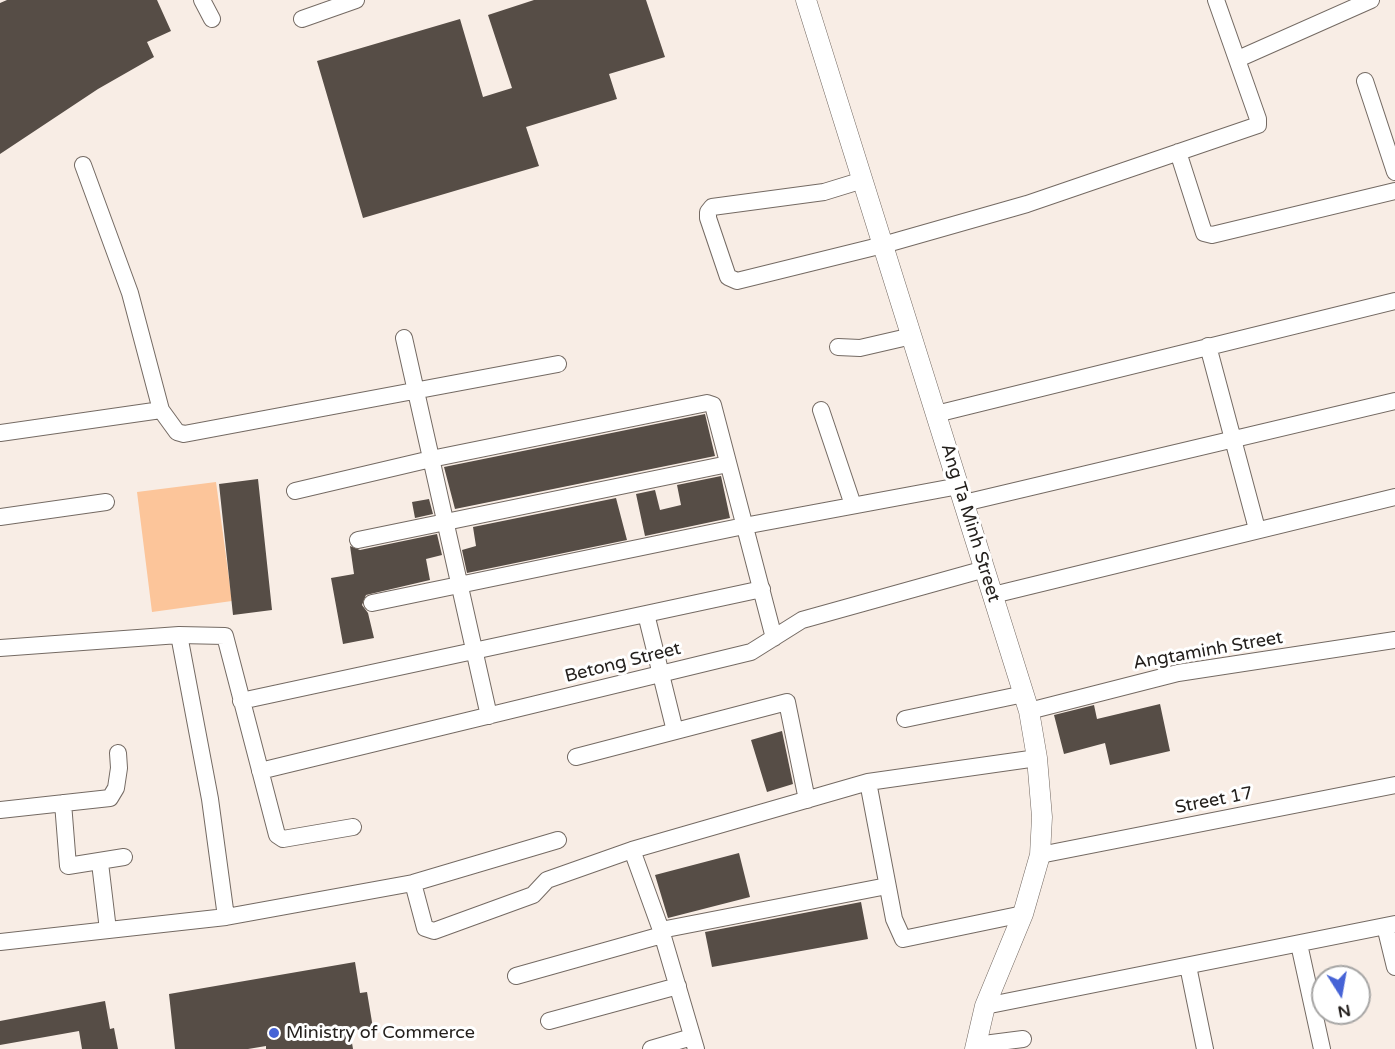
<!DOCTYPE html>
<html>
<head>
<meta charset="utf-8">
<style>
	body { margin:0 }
	#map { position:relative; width:1395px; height:1049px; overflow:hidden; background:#f8ede5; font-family:"Varela Round",sans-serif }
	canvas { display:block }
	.north { position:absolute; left:1311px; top:965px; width:60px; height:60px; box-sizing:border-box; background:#fff; border:2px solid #a7a6a5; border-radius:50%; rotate:169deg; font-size:16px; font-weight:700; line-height:24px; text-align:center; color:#24201d }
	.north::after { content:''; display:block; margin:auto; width:21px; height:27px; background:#4663d6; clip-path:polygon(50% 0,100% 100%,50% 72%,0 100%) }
</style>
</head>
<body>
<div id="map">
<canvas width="1395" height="1049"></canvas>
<div class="north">N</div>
</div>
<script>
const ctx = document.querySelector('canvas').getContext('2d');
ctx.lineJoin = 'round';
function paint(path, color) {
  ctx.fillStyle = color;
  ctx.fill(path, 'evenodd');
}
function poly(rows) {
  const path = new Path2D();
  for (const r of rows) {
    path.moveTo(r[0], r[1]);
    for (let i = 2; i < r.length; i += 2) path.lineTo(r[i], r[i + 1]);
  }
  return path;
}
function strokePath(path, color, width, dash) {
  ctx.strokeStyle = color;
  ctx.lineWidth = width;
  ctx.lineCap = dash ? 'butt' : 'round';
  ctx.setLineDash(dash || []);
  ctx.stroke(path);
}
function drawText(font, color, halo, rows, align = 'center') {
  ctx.font = font + ' "Varela Round",sans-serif';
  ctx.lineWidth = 6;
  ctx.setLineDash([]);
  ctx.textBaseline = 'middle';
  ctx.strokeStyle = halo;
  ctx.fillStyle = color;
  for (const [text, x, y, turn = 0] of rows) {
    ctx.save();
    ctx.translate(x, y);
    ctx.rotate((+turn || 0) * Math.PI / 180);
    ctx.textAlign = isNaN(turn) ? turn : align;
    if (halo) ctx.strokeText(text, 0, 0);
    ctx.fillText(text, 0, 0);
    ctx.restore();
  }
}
paint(poly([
	[216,482,232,601,152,612,137,492]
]), '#fcc59a');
paint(poly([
	[7,0,157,0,171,31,147,42,154,57,98,89,0,154,0,3],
	[534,0,646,0,665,57,609,74,617,99,526,127,539,166,363,218,317,61,460,19,483,97,512,88,488,15],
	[705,414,715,456,455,509,444,467],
	[721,476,730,518,645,536,636,494,655,490,660,510,681,505,677,485],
	[258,479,272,610,233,615,219,484],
	[616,498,627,540,467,573,462,550,476,546,473,527],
	[429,499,433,514,415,518,412,502],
	[437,534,442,555,426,559,430,580,366,595,362,605,368,613,374,638,343,644,331,578,354,574,350,546,360,550],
	[1160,704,1170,751,1110,765,1105,743,1064,754,1054,715,1094,705,1097,719],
	[782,731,793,784,767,792,751,740],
	[739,853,750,897,668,918,655,875],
	[861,902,868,939,712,967,705,932],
	[355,962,360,993,367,992,373,1028,350,1031,353,1049,266,1049,266,1046,248,1049,175,1049,169,994],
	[105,1001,110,1029,114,1028,118,1049,82,1049,79,1031,0,1045,0,1021]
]), '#564d46');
const minor = poly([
	[202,0,212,19],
	[302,19,356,0],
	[1238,59,1371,0],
	[1365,81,1395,172],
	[1178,152,1204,233,1212,235,1395,191],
	[83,165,130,293,161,410],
	[863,180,824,192,712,207,708,212,708,218,728,277,737,281,883,245,1027,204,1258,125,1258,119,1216,0],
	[404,338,489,716],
	[1208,346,1257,529],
	[838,347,860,348,912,336],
	[821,410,853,505],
	[936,414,1395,301],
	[0,433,161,410,177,432,184,434,558,364],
	[295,491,431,459,707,403,713,405,774,638],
	[964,503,1395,401],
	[0,517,106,502],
	[358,540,728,464],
	[993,595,1395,497],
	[372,603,744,526,959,486],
	[646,614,675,731],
	[179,635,210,799,226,917],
	[0,648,179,635,225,636,277,835,283,839,353,827],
	[241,701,762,589],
	[1029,711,1178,673,1395,640],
	[905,719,1024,694],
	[576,757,787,702,807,800],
	[260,771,751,652,802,620,985,569],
	[868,782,894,919,903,939,1023,914],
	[63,803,68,866,124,857],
	[0,810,110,798,116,788,119,768,118,753],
	[632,850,661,930,696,1049],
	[1040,855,1395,785],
	[100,863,108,930],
	[413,883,425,928,434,931,533,895,547,880,632,850,868,782,1037,758],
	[1385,926,1395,967],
	[661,930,887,886],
	[0,942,226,917,413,883,558,840],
	[1299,944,1322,1049],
	[1188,966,1205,1049],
	[516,976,662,935],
	[985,1006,1395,924],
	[549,1021,678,986],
	[976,1045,1023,1039],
	[651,1049,692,1037]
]);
const tertiary = poly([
	[806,0,1029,711,1037,758,1042,817,1040,855,1023,914,985,1006,975,1049]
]);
strokePath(minor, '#746a63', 18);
strokePath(tertiary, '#746a63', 21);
strokePath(minor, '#fff', 16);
strokePath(tertiary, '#fff', 20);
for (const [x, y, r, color] of [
	[274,1033,6,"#4663d6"]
]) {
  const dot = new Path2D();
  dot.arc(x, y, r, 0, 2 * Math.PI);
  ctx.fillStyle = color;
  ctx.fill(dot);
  strokePath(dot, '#fff', 2);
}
drawText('18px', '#24201d', '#fff', [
	["Ang Ta Minh Street",970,523,73],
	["Angtaminh Street",1208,651,-10],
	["Betong Street",623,663,-14],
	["Street 17",1214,801,-11]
]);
drawText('18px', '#24201d', '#fff', [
	["Ministry of Commerce",286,1033]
], 'left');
</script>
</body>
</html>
